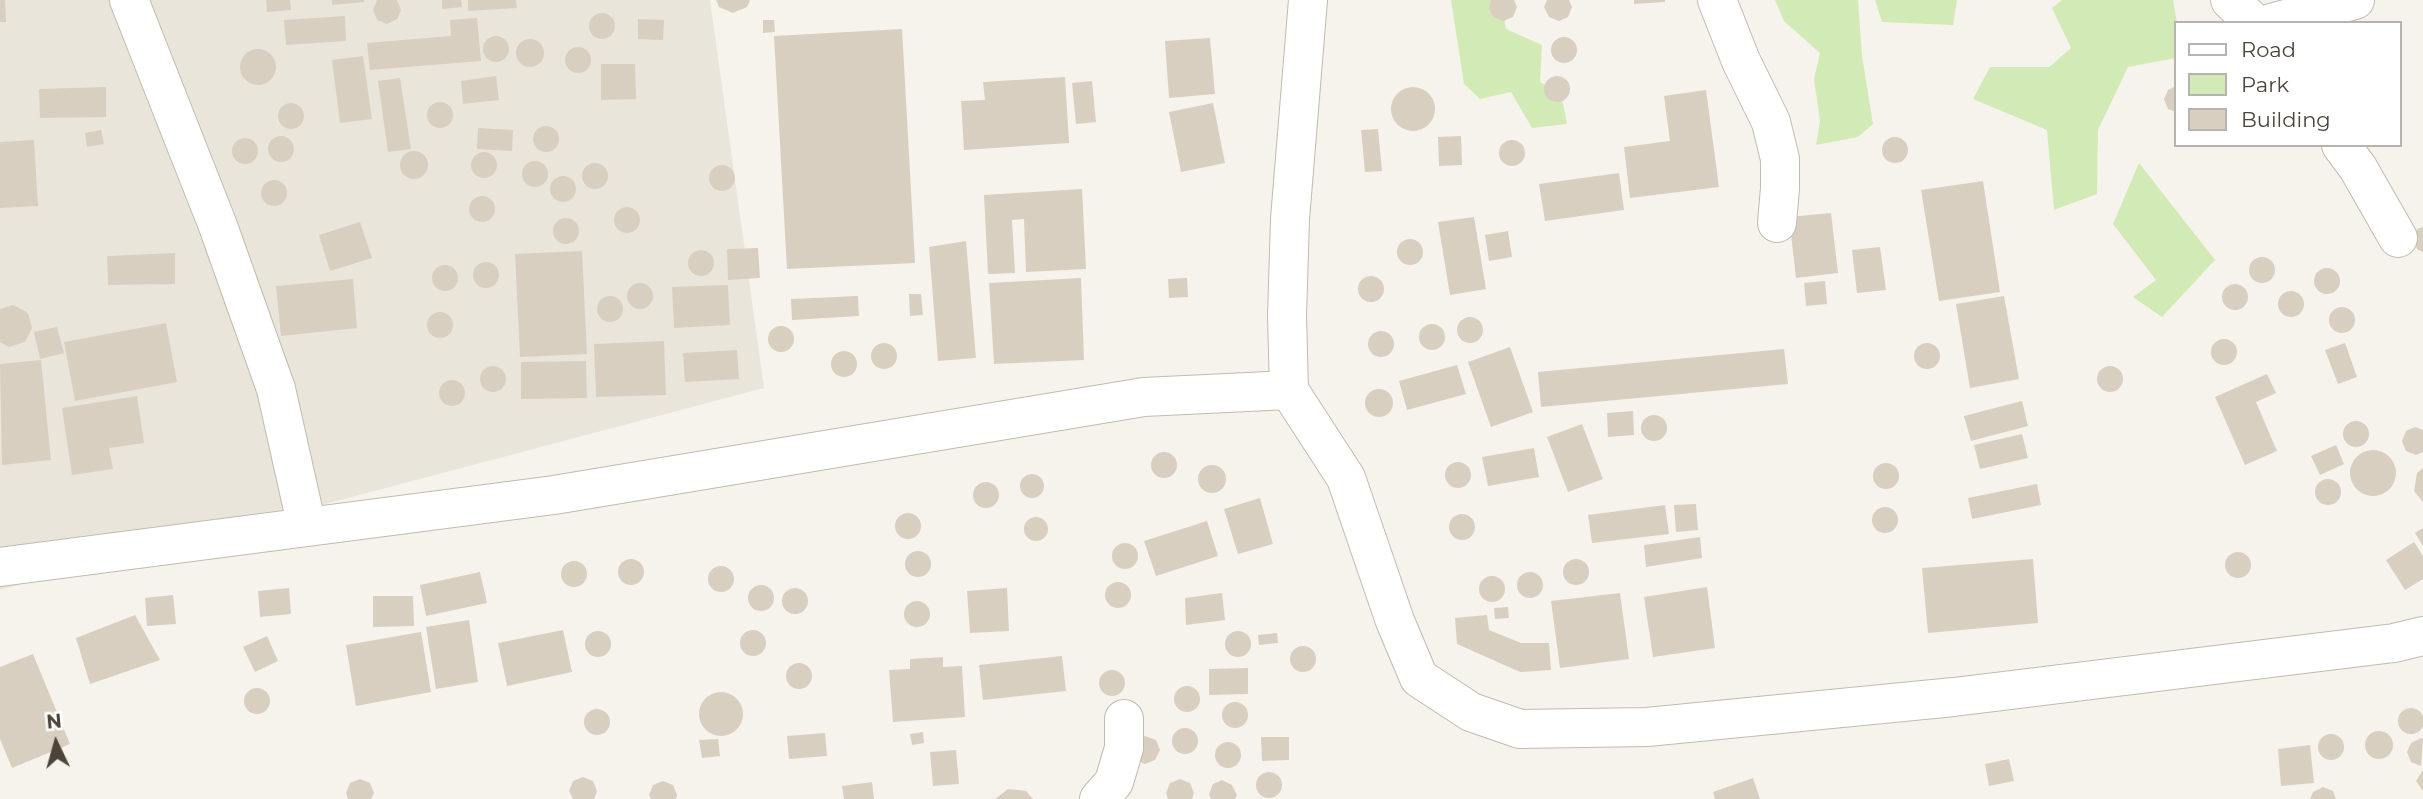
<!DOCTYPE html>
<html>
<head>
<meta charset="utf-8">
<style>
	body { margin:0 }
	#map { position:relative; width:2423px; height:799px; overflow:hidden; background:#f6f3ec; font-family:Montserrat,sans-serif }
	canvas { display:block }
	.legend { position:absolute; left:2174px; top:21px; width:228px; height:126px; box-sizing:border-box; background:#fff; border:2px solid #b7b4b0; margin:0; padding:9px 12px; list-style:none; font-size:21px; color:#4b4439 }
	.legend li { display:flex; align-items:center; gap:14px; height:35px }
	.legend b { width:35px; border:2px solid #b7b4b0 }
	.north { position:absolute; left:21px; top:708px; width:70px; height:70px; -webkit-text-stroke:5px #fff; paint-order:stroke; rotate:355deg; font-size:19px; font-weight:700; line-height:28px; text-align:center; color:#4b4439 }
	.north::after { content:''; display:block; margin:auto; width:24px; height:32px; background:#4b4439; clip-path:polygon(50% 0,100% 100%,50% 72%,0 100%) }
</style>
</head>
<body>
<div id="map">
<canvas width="2423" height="799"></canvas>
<ul class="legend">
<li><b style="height:9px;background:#fff"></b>Road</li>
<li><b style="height:19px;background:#d2eab5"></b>Park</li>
<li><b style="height:19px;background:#d8cfc1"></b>Building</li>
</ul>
<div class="north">N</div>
</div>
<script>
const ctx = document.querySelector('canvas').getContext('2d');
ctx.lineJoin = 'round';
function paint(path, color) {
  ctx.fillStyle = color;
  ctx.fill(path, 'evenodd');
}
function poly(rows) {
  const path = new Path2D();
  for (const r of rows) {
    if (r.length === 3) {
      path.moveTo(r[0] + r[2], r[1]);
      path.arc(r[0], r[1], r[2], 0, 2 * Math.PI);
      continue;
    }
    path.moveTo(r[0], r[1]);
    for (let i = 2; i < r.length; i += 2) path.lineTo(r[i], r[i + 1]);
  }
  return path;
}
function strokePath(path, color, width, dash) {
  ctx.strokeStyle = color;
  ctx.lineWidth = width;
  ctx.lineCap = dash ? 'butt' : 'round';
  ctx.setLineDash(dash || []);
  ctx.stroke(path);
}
paint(poly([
	[0,0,710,0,764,388,0,590]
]), '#eae5da');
paint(poly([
	[1451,0,1500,0,1506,29,1542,45,1540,82,1561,93,1567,124,1532,128,1511,92,1480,99,1464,84],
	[1775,0,1858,0,1862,56,1873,124,1858,137,1816,145,1820,121,1814,79,1820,53,1784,21],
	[1875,0,1957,0,1953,25,1882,22],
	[2062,0,2173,0,2177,23,2176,58,2128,67,2098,130,2097,194,2054,210,2047,130,1973,99,1990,67,2049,67,2071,48,2052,8],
	[2139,163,2215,260,2162,317,2133,297,2156,280,2113,224]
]), '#d2eab5');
paint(poly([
	[0,0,5,0,6,22,0,22],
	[266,0,290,0,291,10,267,12],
	[332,0,364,0,364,2,332,5],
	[377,0,397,0,401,10,397,19,387,24,377,20,373,10],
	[442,0,461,0,462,7,442,9],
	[468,0,516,0,517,8,468,11],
	[716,0,750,0,747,7,733,13,719,7],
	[1491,0,1514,0,1517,7,1513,17,1503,21,1493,17,1489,8],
	[1547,0,1569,0,1572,7,1568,17,1559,21,1549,17,1544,7],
	[1634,0,1665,0,1665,2,1634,4],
	[602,26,13],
	[345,16,346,41,286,45,284,20],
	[477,18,481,61,370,70,367,43,451,36,450,20],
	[638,19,664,20,663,40,638,39],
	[763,20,774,20,775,32,763,33],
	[902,29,915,263,787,269,774,36],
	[496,49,13],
	[1564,50,13],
	[1210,38,1215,94,1169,98,1165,41],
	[530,53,14],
	[578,60,13],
	[258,67,18],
	[363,56,372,119,340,123,332,60],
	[601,64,635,64,636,99,601,100],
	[1557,89,13],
	[496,76,499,100,463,104,461,81],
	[1065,77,1069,143,964,150,961,101,985,100,983,82],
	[400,78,411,149,388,152,378,81],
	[1092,81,1096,122,1076,124,1072,83],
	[2176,86,2176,112,2168,109,2164,99,2168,90],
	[1413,109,22],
	[106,87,106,117,40,118,39,89],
	[1706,90,1719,187,1630,198,1624,147,1670,141,1664,96],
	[440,115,13],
	[291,116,13],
	[1213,103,1225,163,1181,172,1169,112],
	[546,139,13],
	[478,128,513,130,512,151,477,149],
	[1378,129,1382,171,1365,172,1361,130],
	[101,130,104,144,87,147,85,133],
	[281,149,13],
	[1461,136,1462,165,1439,166,1438,137],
	[1895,150,13],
	[245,151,13],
	[1512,153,13],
	[34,140,38,206,0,208,0,142],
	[414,165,14],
	[484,165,13],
	[535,174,13],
	[595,176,13],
	[722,178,13],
	[1619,173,1624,210,1545,221,1539,184],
	[563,189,13],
	[274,193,13],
	[1983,181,2000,292,1939,301,1921,190],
	[1082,189,1086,269,1026,272,1024,219,1012,220,1015,273,988,274,984,195],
	[482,209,13],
	[627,220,13],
	[1831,213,1838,273,1796,278,1789,217],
	[1474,217,1486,289,1450,295,1438,222],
	[566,231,13],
	[360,222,372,258,330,271,319,235],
	[2423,227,2423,252,2417,249,2413,239,2417,229],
	[1508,231,1512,257,1489,261,1485,235],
	[1410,252,13],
	[966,241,976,358,938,361,929,247],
	[1880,247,1886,290,1857,293,1852,250],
	[758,248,760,278,728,280,727,249],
	[701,263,13],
	[582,251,587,354,520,357,515,254],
	[175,253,175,284,108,285,107,256],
	[2262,270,13],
	[486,275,13],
	[445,278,13],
	[2327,281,13],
	[1371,289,13],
	[1081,278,1084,360,994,364,989,283],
	[1187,278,1188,297,1169,298,1168,279],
	[353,279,357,328,281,336,276,286],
	[1825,281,1827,304,1806,306,1804,283],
	[640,296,13],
	[2235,297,13],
	[728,285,730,325,674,328,672,287],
	[2291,304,13],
	[909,294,921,294,923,315,910,316],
	[610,309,13],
	[858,296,859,316,792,320,791,299],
	[2004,296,2019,379,1970,388,1956,304],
	[13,305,28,313,32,328,25,342,9,347,0,342,0,309],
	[2342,320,13],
	[440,325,13],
	[1470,330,13],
	[166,323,177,382,75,401,64,342],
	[1432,337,13],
	[781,339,13],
	[57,327,64,353,40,359,34,332],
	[1381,344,13],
	[2224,352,13],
	[664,341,666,395,596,397,594,344],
	[1927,356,13],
	[884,356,13],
	[2345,343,2357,377,2338,384,2325,350],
	[1510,347,1533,412,1491,427,1468,362],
	[1784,349,1788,384,1541,407,1538,372],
	[737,350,739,379,685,382,683,353],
	[844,364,13],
	[41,360,51,460,2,465,0,364],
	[586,361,587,398,521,399,521,362],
	[1457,365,1466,394,1407,410,1399,381],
	[2110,379,13],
	[493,379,13],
	[2267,374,2276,393,2256,402,2277,451,2245,465,2215,397],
	[452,393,13],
	[1379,403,14],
	[137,396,144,443,109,448,113,469,72,475,62,408],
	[2022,401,2028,426,1971,441,1964,416],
	[1633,411,1634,435,1608,437,1607,413],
	[1654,428,13],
	[2356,434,13],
	[1582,424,1603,479,1568,492,1547,437],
	[2415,427,2423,430,2423,452,2416,455,2406,451,2402,441,2406,431],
	[2022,434,2028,458,1980,469,1974,445],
	[2336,445,2344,464,2320,475,2311,456],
	[1534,448,1539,477,1488,486,1482,457],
	[2373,473,23],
	[1164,465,13],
	[1458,475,13],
	[1886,476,13],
	[1212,479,14],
	[2423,468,2423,502,2414,491,2417,473],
	[1032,486,12],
	[2328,492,13],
	[986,495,13],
	[2037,484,2041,505,1972,519,1968,498],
	[1260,498,1273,544,1238,554,1224,509],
	[1696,504,1698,530,1676,532,1674,505],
	[1665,505,1669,534,1592,543,1588,515],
	[1885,520,13],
	[908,526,13],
	[1462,527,13],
	[1036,529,12],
	[1207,521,1218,556,1156,576,1144,541],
	[2423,528,2423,546,2415,533],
	[1700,537,1702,558,1646,567,1644,545],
	[2414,542,2423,556,2423,579,2405,590,2386,560],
	[1125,556,13],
	[918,564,13],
	[2238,565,13],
	[1576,572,13],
	[631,572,13],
	[2033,559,2038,623,1928,633,1922,568],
	[574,574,13],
	[721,579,13],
	[1530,585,13],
	[480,572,487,603,426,616,420,585],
	[1492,589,13],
	[1118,595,13],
	[761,598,13],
	[1707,587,1715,648,1653,657,1644,597],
	[795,601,13],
	[289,588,291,614,260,617,258,591],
	[1007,588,1009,631,970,633,967,591],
	[1222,593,1225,620,1186,625,1185,598],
	[1620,593,1629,659,1560,668,1551,601],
	[173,595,176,624,147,626,145,598],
	[373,596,413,596,414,626,373,627],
	[917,614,13],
	[1508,607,1509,618,1495,619,1494,608],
	[135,615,160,660,90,684,76,638],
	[1487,615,1489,630,1521,643,1549,643,1551,670,1520,672,1457,644,1455,618],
	[469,620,478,682,436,689,426,627],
	[753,643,13],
	[563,630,572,672,507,686,498,643],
	[1238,644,13],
	[598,644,13],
	[421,632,431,692,356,706,346,645],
	[1277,633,1278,643,1259,645,1258,635],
	[267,636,278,661,255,672,243,647],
	[1303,659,13],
	[33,654,70,744,12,768,0,739,0,667],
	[1062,656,1066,691,983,700,979,665],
	[943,657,943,667,962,666,965,717,893,722,889,670,910,669,910,659],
	[799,676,13],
	[1248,668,1248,694,1209,695,1209,669],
	[1112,683,13],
	[1187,699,13],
	[257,701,13],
	[721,714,22],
	[1235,715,13],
	[2411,721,13],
	[597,722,13],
	[1185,741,13],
	[2379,745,14],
	[923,732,924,743,912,745,910,734],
	[825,733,827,756,789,759,787,736],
	[2331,747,13],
	[1145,736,1156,740,1160,750,1155,760,1145,764,1136,760,1135,740],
	[1261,737,1289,737,1289,760,1262,761],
	[2421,738,2423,739,2421,766,2411,762,2407,752,2411,743],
	[718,739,720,756,702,758,699,740],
	[1228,755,13],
	[2310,745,2314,783,2281,786,2278,749],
	[956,750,959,784,933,786,930,752],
	[2009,759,2014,781,1989,786,1985,764],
	[2423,770,2423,791,2416,781],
	[1269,785,13],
	[583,777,593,781,597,791,594,799,573,799,569,791,573,781],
	[1753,778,1760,799,1715,799,1713,792],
	[360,779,370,783,374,793,371,799,348,799,346,793,350,783],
	[1180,779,1190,783,1194,793,1192,799,1168,799,1166,793,1170,783],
	[1222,780,1232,785,1237,795,1235,799,1211,799,1209,794,1213,784],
	[663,781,673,785,677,795,676,799,651,799,649,795,653,785],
	[872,782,874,799,844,799,842,786],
	[2323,787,2333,791,2336,799,2310,799,2313,792],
	[1008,789,1026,791,1033,799,995,799]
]), '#d8cfc1');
const minor = poly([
	[129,0,218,226,276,389,307,527],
	[1717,0,1741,61,1771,122,1780,159,1780,188,1777,223],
	[2230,0,2254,23],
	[2271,23,2355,0],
	[2341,145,2358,168,2398,238],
	[1289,390,1287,316,1290,219,1308,0],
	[0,567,554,495,1144,397,1289,390,1346,478,1395,621,1419,678,1471,712,1520,729,1647,727,1954,697,2394,643,2423,636],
	[1099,799,1114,782,1124,748,1124,719]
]);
strokePath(minor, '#c2bbae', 40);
strokePath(minor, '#fff', 38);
</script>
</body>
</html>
